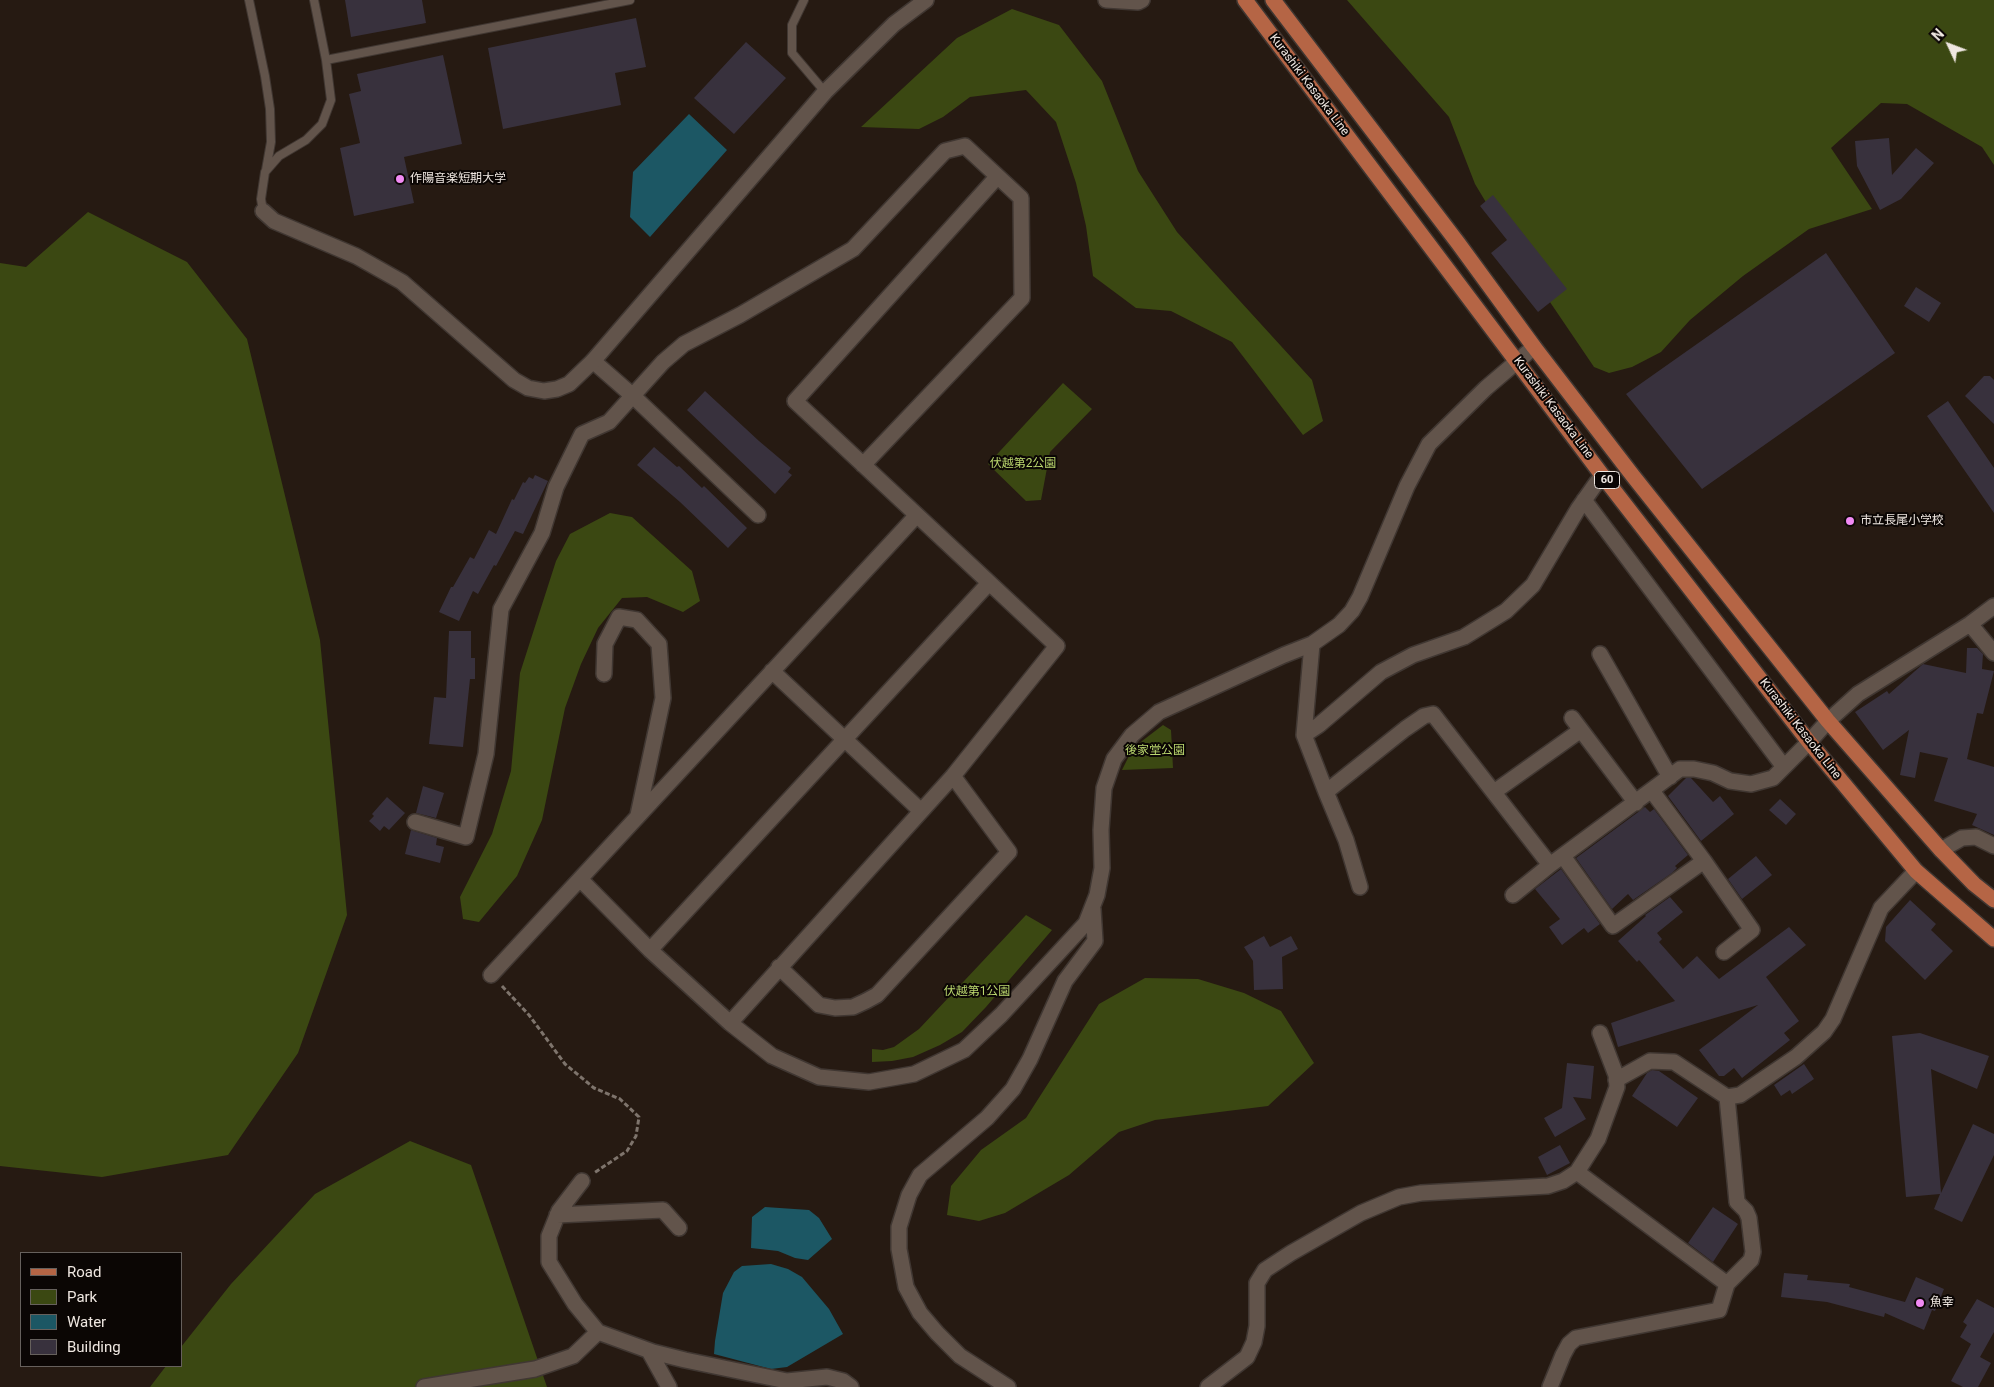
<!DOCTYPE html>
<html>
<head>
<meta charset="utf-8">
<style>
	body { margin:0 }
	#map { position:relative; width:1994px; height:1387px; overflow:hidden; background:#261a12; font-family:Roboto,sans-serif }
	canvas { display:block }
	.legend { position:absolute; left:20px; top:1252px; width:162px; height:115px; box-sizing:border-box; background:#0b0604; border:1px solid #66605c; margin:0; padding:6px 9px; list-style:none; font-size:15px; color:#efe7e1 }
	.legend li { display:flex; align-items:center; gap:10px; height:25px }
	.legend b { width:25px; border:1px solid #66605c }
	.north { position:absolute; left:1924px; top:20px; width:50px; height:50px; -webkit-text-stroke:4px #0b0604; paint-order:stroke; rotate:313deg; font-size:14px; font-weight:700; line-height:20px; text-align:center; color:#efe7e1 }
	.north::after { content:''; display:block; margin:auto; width:18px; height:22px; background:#efe7e1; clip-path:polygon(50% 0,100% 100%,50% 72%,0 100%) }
</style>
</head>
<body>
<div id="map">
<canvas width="1994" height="1387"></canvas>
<ul class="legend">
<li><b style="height:6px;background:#b56545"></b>Road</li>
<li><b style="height:14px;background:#3b4812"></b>Park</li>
<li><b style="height:14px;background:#1c5764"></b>Water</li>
<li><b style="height:14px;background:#38313d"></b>Building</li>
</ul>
<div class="north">N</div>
</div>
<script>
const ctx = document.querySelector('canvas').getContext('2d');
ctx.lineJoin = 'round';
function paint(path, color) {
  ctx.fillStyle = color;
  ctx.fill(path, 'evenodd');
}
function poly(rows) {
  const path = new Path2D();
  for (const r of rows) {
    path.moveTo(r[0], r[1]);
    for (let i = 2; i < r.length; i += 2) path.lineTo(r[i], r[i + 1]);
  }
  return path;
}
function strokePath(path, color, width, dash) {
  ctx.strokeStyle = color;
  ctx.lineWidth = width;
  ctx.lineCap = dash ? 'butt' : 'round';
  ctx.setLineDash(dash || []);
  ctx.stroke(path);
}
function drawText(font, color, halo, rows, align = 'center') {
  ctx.font = font + ' Roboto,"Noto Sans JP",sans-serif';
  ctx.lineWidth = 4;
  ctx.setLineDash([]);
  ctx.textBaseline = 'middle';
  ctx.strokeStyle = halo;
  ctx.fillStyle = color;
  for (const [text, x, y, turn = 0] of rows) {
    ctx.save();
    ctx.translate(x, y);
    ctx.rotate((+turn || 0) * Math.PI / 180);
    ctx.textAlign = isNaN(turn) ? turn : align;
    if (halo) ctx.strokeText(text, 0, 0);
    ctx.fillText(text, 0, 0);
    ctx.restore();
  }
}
paint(poly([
	[1347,0,1994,0,1994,165,1982,147,1907,104,1881,103,1831,148,1872,209,1809,229,1743,276,1690,320,1661,352,1632,367,1609,373,1594,367,1514,249,1475,184,1449,117],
	[1012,9,1059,25,1102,81,1138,171,1177,232,1312,380,1323,421,1303,435,1232,342,1171,311,1136,308,1093,276,1086,226,1076,183,1056,122,1026,90,970,97,943,117,919,129,861,127,957,38],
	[88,212,187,262,247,339,320,640,347,915,298,1053,228,1155,102,1177,0,1166,0,263,26,267],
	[1063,383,1092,409,1050,452,1041,500,1026,501,988,464],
	[610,513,632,517,692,571,700,601,683,612,647,597,622,598,598,628,581,664,565,708,542,820,517,876,479,922,463,919,460,897,492,834,511,771,520,673,556,561,570,534],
	[1163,725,1171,730,1173,768,1122,770,1130,754,1142,741],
	[1026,915,1052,930,986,1007,962,1032,940,1045,913,1057,892,1061,872,1062,872,1049,883,1050,894,1047,919,1029],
	[1145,978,1198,979,1244,993,1281,1011,1314,1063,1268,1106,1155,1120,1119,1132,1069,1175,1005,1213,979,1221,947,1215,951,1186,981,1150,1026,1118,1099,1004],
	[410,1141,471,1165,547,1387,150,1387,166,1366,181,1366,181,1347,231,1284,315,1194]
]), '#3b4812');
paint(poly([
	[689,114,727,150,650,237,630,217,633,172],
	[765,1207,809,1210,819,1218,832,1239,808,1260,795,1258,778,1251,751,1248,752,1217],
	[771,1264,788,1269,802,1277,829,1309,843,1334,787,1367,771,1369,714,1354,715,1341,723,1293,734,1272,742,1266]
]), '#1c5764');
paint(poly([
	[345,0,422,0,426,23,351,37],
	[636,18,646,67,615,73,621,105,503,129,488,48],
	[746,42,786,78,734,134,694,98],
	[443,55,462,144,404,157,414,203,354,216,340,148,360,143,349,94,361,91,357,74],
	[1889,138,1892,175,1916,148,1934,163,1901,199,1880,210,1857,166,1855,141],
	[1493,195,1567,289,1538,312,1491,253,1507,240,1480,206],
	[1826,253,1895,353,1702,489,1626,394],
	[1916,287,1941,303,1929,322,1904,306],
	[1984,376,1990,376,1994,380,1994,424,1965,396],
	[705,391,759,441,791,468,788,472,792,475,775,494,687,410],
	[1948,401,1994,468,1994,513,1927,416],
	[654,447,677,467,679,466,702,488,704,486,747,528,728,548,680,502,637,465],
	[535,475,548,481,523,534,515,531,496,566,494,565,478,594,473,591,459,621,439,612,451,587,453,587,470,557,474,559,489,530,496,534,512,499,514,500,523,482,525,483,529,477,533,479],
	[449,631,471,631,471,658,475,658,475,679,470,679,463,747,429,744,434,697,446,698],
	[1967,648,1977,648,1983,654,1982,669,1994,671,1983,714,1977,713,1967,759,1994,767,1994,835,1972,825,1977,814,1934,801,1948,758,1920,752,1915,778,1900,775,1909,730,1883,750,1855,712,1887,691,1889,694,1923,664,1966,673],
	[1686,778,1691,778,1713,802,1720,796,1734,814,1701,841,1668,796],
	[423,786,444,793,436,818,416,813],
	[387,797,405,813,389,830,384,826,380,831,369,821,374,816,372,814],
	[1780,799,1796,814,1786,825,1769,810],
	[1645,807,1650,812,1654,809,1688,855,1675,866,1677,868,1672,873,1633,900,1628,894,1612,909,1576,858],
	[411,830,437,838,436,845,444,847,440,863,405,854],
	[1756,856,1772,875,1742,899,1728,879],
	[1561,869,1600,924,1588,933,1584,928,1562,945,1549,927,1560,919,1535,889],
	[1670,897,1683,912,1657,933,1662,939,1659,942,1683,969,1697,956,1719,979,1789,927,1806,945,1766,977,1799,1021,1784,1033,1790,1040,1742,1078,1734,1068,1724,1076,1719,1076,1699,1050,1758,1005,1618,1047,1611,1023,1675,1001,1639,960,1637,962,1618,941,1646,916,1645,915],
	[1910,900,1936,924,1931,930,1953,951,1925,980,1885,941,1886,927],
	[1264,936,1270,947,1291,936,1298,949,1282,957,1283,989,1254,990,1253,961,1244,947],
	[1920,1033,1989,1056,1977,1089,1931,1069,1941,1193,1973,1124,1994,1134,1994,1155,1962,1222,1934,1209,1940,1194,1906,1197,1892,1036],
	[1567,1063,1594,1066,1591,1099,1573,1097,1586,1119,1555,1137,1544,1118,1562,1108],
	[1804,1064,1814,1079,1792,1094,1790,1090,1781,1096,1774,1085],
	[1652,1070,1659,1071,1698,1098,1677,1127,1632,1096,1647,1073],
	[1560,1145,1570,1163,1547,1175,1538,1157],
	[1713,1207,1738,1224,1713,1262,1688,1243],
	[1784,1273,1808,1275,1807,1280,1850,1284,1849,1287,1905,1302,1916,1277,1944,1289,1935,1311,1932,1310,1924,1330,1885,1313,1884,1317,1827,1302,1781,1297],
	[1977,1299,1994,1308,1994,1332,1980,1357,1991,1363,1978,1387,1963,1387,1951,1381,1971,1344,1960,1337,1967,1325,1963,1322]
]), '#38313d');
const service = poly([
	[249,0,265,76,270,109,271,142,266,170],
	[804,0,792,25,792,53,825,92],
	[326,60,630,0],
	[263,211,261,199,265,172,279,156,306,140,322,124,331,100,326,60,314,0]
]);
const minor = poly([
	[1106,0,1138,2,1142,0],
	[593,361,633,396,758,515],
	[1584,500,1784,767],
	[1970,624,1994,653],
	[1312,644,1304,735,1326,792,1405,729,1424,716,1433,714,1550,865],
	[1600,654,1670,777],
	[772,671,921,811],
	[604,674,605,644,619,617,637,620,659,644,663,698,638,815],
	[1572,718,1636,803],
	[1304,735,1319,725,1381,672,1413,655,1464,637,1506,611,1533,585,1578,509,1602,475],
	[1652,791,1704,861],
	[1326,792,1346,840,1360,887],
	[1494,792,1581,730],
	[415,822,466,837,486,754,501,609,542,533,556,487,582,434,609,422,663,362,684,344,740,315,853,249,945,151,965,146,1021,198,1022,298,863,465],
	[1941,850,1962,838,1976,837,1994,846],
	[1563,856,1613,926,1704,861,1752,930,1724,952],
	[580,879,650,950,730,1023,772,1056,819,1077,869,1082,914,1074,964,1050,1001,1015,1086,923,1097,895,1102,868,1101,830,1104,788,1114,759,1132,735,1159,712,1284,655,1312,644,1339,625,1352,611,1360,597,1407,486,1429,444,1486,388,1534,347],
	[1513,895,1550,865,1680,769,1694,769,1713,773,1730,781,1751,784,1773,778,1809,742,1828,721,1858,694,1970,624,1994,606],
	[650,950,989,583],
	[779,967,819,1005,835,1008,853,1007,866,1001,877,995,1009,852,953,776],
	[491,975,917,515],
	[730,1023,953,776,1057,646,795,401,997,177],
	[1616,1080,1650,1061,1674,1062,1727,1097],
	[582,1181,559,1211,549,1236,549,1262,575,1304,598,1332,653,1352,685,1360,787,1381,827,1377,843,1381,851,1387],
	[557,1215,663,1210,679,1228],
	[1727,1284,1751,1260,1753,1252,1749,1218,1746,1211,1737,1202,1727,1097,1740,1095,1796,1057,1824,1032,1833,1019,1881,908,1916,871],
	[649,1351,669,1387],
	[424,1387,535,1369,573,1356,598,1332],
	[1008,1387,960,1356,937,1333,920,1313,906,1287,899,1249,899,1227,909,1195,920,1175,987,1118,1013,1089,1030,1059,1065,981,1095,941,1093,909],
	[1208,1387,1247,1357,1254,1342,1257,1326,1257,1283,1265,1270,1291,1253,1361,1213,1399,1197,1421,1193,1548,1186,1563,1181,1577,1172,1598,1139,1617,1087,1616,1075,1600,1033],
	[1550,1387,1563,1355,1569,1344,1576,1338,1719,1310,1727,1284,1577,1172]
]);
const tertiary = poly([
	[263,211,274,221,356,256,402,282,514,380,528,388,544,391,557,389,569,384,593,361,825,92,894,24,926,0]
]);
const primary = poly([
	[1245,0,1602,475,1809,742,1916,871,1994,939],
	[1273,0,1458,243,1534,347,1633,476,1828,721,1941,850,1974,884,1994,900]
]);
strokePath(service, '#403732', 10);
strokePath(minor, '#403732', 18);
strokePath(tertiary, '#403732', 18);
strokePath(primary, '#403732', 18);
strokePath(poly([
	[502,986,529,1015,565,1064,594,1088,620,1099,639,1117,636,1136,627,1151,594,1173]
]), '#7e746c', 3, [5, 2.5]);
strokePath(service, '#62544b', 8);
strokePath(minor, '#62544b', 15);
strokePath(tertiary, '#62544b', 15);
strokePath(primary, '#b56545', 15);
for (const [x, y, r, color] of [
	[400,179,5,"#f18af4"],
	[1850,521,5,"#f18af4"],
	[1920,1303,5,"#f18af4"]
]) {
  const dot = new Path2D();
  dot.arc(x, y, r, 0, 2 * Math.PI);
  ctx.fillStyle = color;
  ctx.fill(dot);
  strokePath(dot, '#0b0604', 2);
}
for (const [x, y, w] of [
	[1607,480,25]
]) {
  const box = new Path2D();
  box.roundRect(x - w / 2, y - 8.5, w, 17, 4);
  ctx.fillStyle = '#0b0604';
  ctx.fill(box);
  strokePath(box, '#efe7e1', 1);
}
drawText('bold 11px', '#efe7e1', null, [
	["60",1607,480]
]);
drawText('12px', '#efe7e1', '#0b0604', [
	["Kurashiki Kasaoka Line",1309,85,53],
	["Kurashiki Kasaoka Line",1553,408,53],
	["Kurashiki Kasaoka Line",1800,729,52]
]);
drawText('12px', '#efe7e1', '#0b0604', [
	["作陽音楽短期大学",410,179],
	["市立長尾小学校",1860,521],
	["魚幸",1930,1303]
], 'left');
drawText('12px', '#bbd86f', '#0b0604', [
	["伏越第2公園",1023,464],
	["後家堂公園",1155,751],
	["伏越第1公園",977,992]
]);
</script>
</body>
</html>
